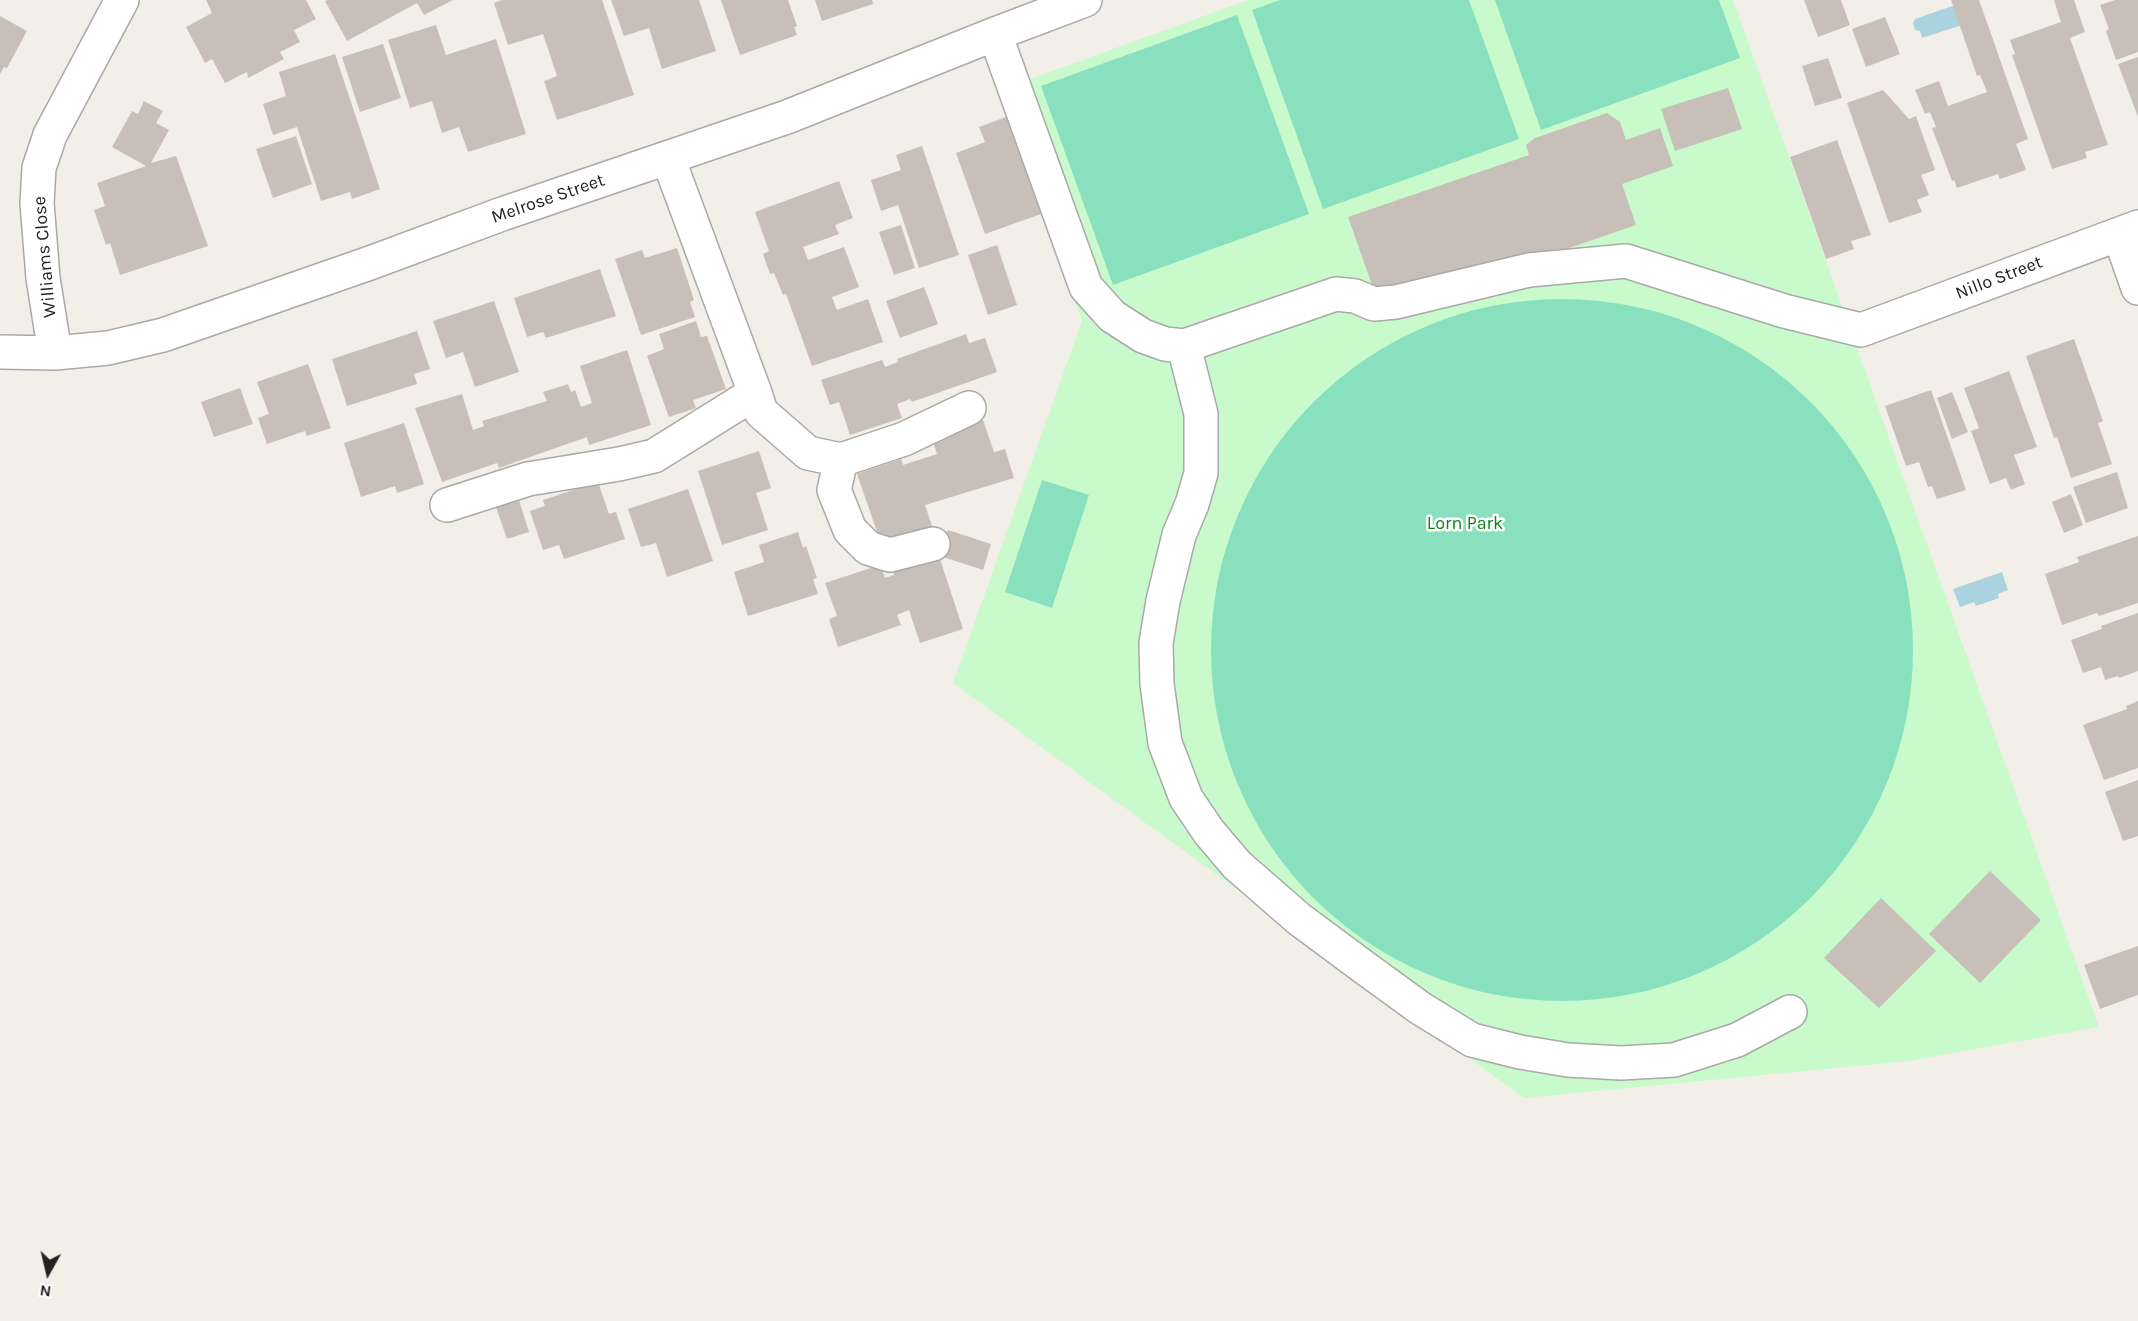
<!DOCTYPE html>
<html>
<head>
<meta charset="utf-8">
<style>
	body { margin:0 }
	#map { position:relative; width:2138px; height:1321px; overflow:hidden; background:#f2efe9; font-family:Karla,sans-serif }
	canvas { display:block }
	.north { position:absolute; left:18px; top:1243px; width:60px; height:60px; -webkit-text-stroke:4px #fff; paint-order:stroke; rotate:188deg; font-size:16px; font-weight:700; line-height:24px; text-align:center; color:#222 }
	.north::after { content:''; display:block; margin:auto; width:21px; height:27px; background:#222; clip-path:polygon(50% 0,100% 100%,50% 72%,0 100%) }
</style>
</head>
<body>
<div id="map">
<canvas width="2138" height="1321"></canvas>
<div class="north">N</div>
</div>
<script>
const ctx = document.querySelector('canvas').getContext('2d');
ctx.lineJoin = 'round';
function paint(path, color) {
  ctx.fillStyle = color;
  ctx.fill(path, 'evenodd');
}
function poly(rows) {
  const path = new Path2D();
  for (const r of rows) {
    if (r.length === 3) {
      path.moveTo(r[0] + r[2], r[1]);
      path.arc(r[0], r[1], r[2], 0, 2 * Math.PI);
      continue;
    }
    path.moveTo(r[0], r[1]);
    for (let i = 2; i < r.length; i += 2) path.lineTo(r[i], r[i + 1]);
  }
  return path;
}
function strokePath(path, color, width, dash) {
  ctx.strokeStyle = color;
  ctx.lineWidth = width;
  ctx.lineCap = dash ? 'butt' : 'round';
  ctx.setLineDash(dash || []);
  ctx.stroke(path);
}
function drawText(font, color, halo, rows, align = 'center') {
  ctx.font = font + ' Karla,sans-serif';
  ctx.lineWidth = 5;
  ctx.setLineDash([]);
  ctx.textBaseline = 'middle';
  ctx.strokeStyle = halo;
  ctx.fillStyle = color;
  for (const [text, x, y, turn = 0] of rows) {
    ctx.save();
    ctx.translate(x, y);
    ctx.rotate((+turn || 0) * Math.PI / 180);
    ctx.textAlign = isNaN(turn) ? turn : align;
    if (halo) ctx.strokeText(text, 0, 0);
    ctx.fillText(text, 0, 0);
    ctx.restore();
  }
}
paint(poly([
	[1248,0,1733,0,2099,1027,1909,1061,1524,1098,953,683,1082,321,1000,90]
]), '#c8facc');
paint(poly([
	[1280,0,1469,0,1519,139,1323,209,1252,10],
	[1495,0,1719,0,1740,58,1541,130],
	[1237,15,1309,214,1113,285,1041,86],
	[1562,650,351],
	[1042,480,1089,495,1052,608,1005,592]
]), '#88e0be');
paint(poly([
	[1958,4,1965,24,1922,38,1920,31,1915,30,1913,23,1915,19],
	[2002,572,2008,590,1998,594,1999,598,1976,606,1974,602,1960,607,1953,589]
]), '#aad3df');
paint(poly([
	[206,0,306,0,316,19,294,30,300,42,280,52,284,59,248,78,247,72,225,83,212,59,205,63,186,27,212,13],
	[328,0,453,0,424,15,417,3,347,41,325,1],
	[502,0,602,0,634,95,557,120,544,81,557,76,543,34,508,45,494,3],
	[611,0,699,0,716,51,662,69,649,28,624,36],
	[721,0,788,0,797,26,794,27,797,35,740,55],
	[815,0,872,0,873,4,822,21],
	[1804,0,1841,0,1850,25,1818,37],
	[1951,0,1979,0,2028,139,2016,144,2026,170,2000,179,1998,174,1957,188,1954,180,1952,181,1932,128,1936,127,1930,112,1925,114,1915,90,1939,81,1948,106,1987,92,1980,75,1977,76],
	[2054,0,2074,0,2085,32,2070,38,2108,145,2085,152,2087,158,2052,169,2012,55,2015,54,2010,40,2061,22],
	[2115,0,2138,0,2138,52,2116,60,2106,31,2109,29,2100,5],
	[0,16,27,31,7,68,4,67,0,74],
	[1885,17,1900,54,1866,67,1852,29],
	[436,25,446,55,496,39,526,134,468,152,459,127,442,133,432,101,410,108,388,40],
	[383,44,401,98,360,112,342,57],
	[335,54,380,189,352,199,350,192,321,201,297,127,273,135,263,104,286,96,279,72],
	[2138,57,2138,117,2118,64],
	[1828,58,1842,98,1815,106,1802,66],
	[1728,88,1742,129,1675,151,1661,109],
	[1883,90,1909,119,1916,116,1935,170,1921,175,1929,195,1917,200,1922,212,1889,223,1847,103],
	[144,101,163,111,156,123,169,130,151,163,176,156,208,246,120,275,110,243,106,245,94,210,105,206,97,183,146,166,112,147,132,111,138,114],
	[1607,113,1620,122,1626,140,1660,128,1673,166,1622,184,1636,225,1485,277,1376,296,1348,217,1529,155,1526,145,1535,138],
	[1006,117,1041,214,985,234,956,153,985,142,979,127],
	[296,136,312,184,273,198,256,149],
	[1837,140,1871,235,1851,241,1854,249,1826,259,1790,157],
	[922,146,959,255,919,268,898,205,881,211,871,180,901,170,896,155],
	[839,181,853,218,835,225,839,234,803,247,808,260,844,247,859,287,832,297,837,310,868,299,883,342,812,366,786,294,783,295,774,273,770,274,763,254,769,251,755,212],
	[901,225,915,268,894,275,879,232],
	[997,245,1017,305,988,315,968,255],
	[677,248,694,300,690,302,695,317,641,335,615,259,642,250,645,258],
	[600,269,616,316,546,338,543,332,527,337,514,298],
	[924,287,938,324,900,338,886,301],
	[494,301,519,372,475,387,463,352,446,358,433,321],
	[696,321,701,337,707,336,726,389,693,400,696,408,669,417,647,356,664,349,659,334],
	[417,331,430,369,414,374,417,384,347,406,332,359],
	[966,334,969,343,985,338,997,372,912,402,910,399,897,404,902,418,850,435,839,402,830,405,821,380,882,360,885,367,898,362,897,359],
	[2074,339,2103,421,2098,423,2112,464,2071,478,2057,437,2054,438,2026,356],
	[627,350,651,425,589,445,587,437,499,468,497,463,442,482,415,408,462,394,473,430,484,426,482,421,547,401,543,392,568,384,571,392,575,390,581,407,592,403,580,366],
	[308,364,331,428,307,436,305,431,267,444,258,418,269,414,257,382],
	[2009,371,2037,447,2014,455,2025,484,2011,490,2006,478,1990,484,1971,431,1979,428,1964,388],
	[240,388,253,424,214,437,201,402],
	[1931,390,1966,490,1937,499,1932,486,1928,487,1919,462,1906,466,1885,406],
	[1952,392,1968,432,1952,439,1937,398],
	[983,420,994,452,1005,449,1014,478,925,505,933,529,882,546,857,474,901,459,903,465,937,454,931,436],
	[404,423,424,484,397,493,395,486,361,497,344,443],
	[759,451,771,488,756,493,768,530,722,545,698,471],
	[2117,472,2128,508,2086,523,2073,487],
	[598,482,609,514,616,512,625,539,564,559,559,545,543,550,530,511,545,506,543,500],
	[688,489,713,561,667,577,656,543,641,547,628,509],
	[2071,494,2083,525,2064,533,2052,502],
	[518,497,529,532,507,539,495,504],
	[948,530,991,544,983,570,940,556],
	[798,532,803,548,806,546,817,578,813,579,818,594,748,616,734,572,764,562,759,545],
	[2138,536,2138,603,2099,616,2097,613,2062,625,2045,574,2079,562,2077,557],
	[940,559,963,629,920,643,909,610,897,615,901,625,838,647,829,619,837,616,825,583,880,565,885,578,894,575,894,572],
	[2138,613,2138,671,2119,678,2118,676,2105,680,2101,667,2083,673,2071,640,2102,629,2101,626],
	[2138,701,2138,768,2104,780,2083,725,2127,709,2126,706],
	[2138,780,2138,836,2123,841,2105,792],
	[1990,871,2041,920,1980,983,1929,934],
	[1881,898,1936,951,1879,1008,1824,958],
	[2138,946,2138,995,2100,1009,2084,965]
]), '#c7bfb8');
const minor = poly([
	[995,34,1086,287,1112,316,1143,336,1165,344,1184,346,1336,294,1355,296,1374,304,1396,302,1529,270,1626,261,1784,311,1861,330,2138,227],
	[2119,234,2138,288],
	[1184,346,1201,414,1201,473,1192,504,1179,535,1163,601,1156,643,1157,684,1165,743,1186,798,1209,832,1237,865,1299,919,1365,968,1420,1008,1472,1040,1520,1052,1568,1060,1621,1063,1674,1060,1737,1040,1790,1012],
	[0,352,55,353,108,348,163,335,370,263,502,214,787,117,995,34,1085,0],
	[55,353,43,278,37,203,39,168,50,135,122,0],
	[755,393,761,412,808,453,841,460,904,439,969,408],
	[841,460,834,490,850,530,868,548,890,555,933,544],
	[447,505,528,479,619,464,654,456,755,393,668,158]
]);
strokePath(minor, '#a9a9a9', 36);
strokePath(minor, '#fff', 33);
drawText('18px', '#222', '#fff', [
	["Melrose Street",548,199,-19],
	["Williams Close",45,257,-95],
	["Nillo Street",1999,278,-21]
]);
drawText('18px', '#0c8416', '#fff', [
	["Lorn Park",1465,524]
]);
</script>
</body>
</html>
